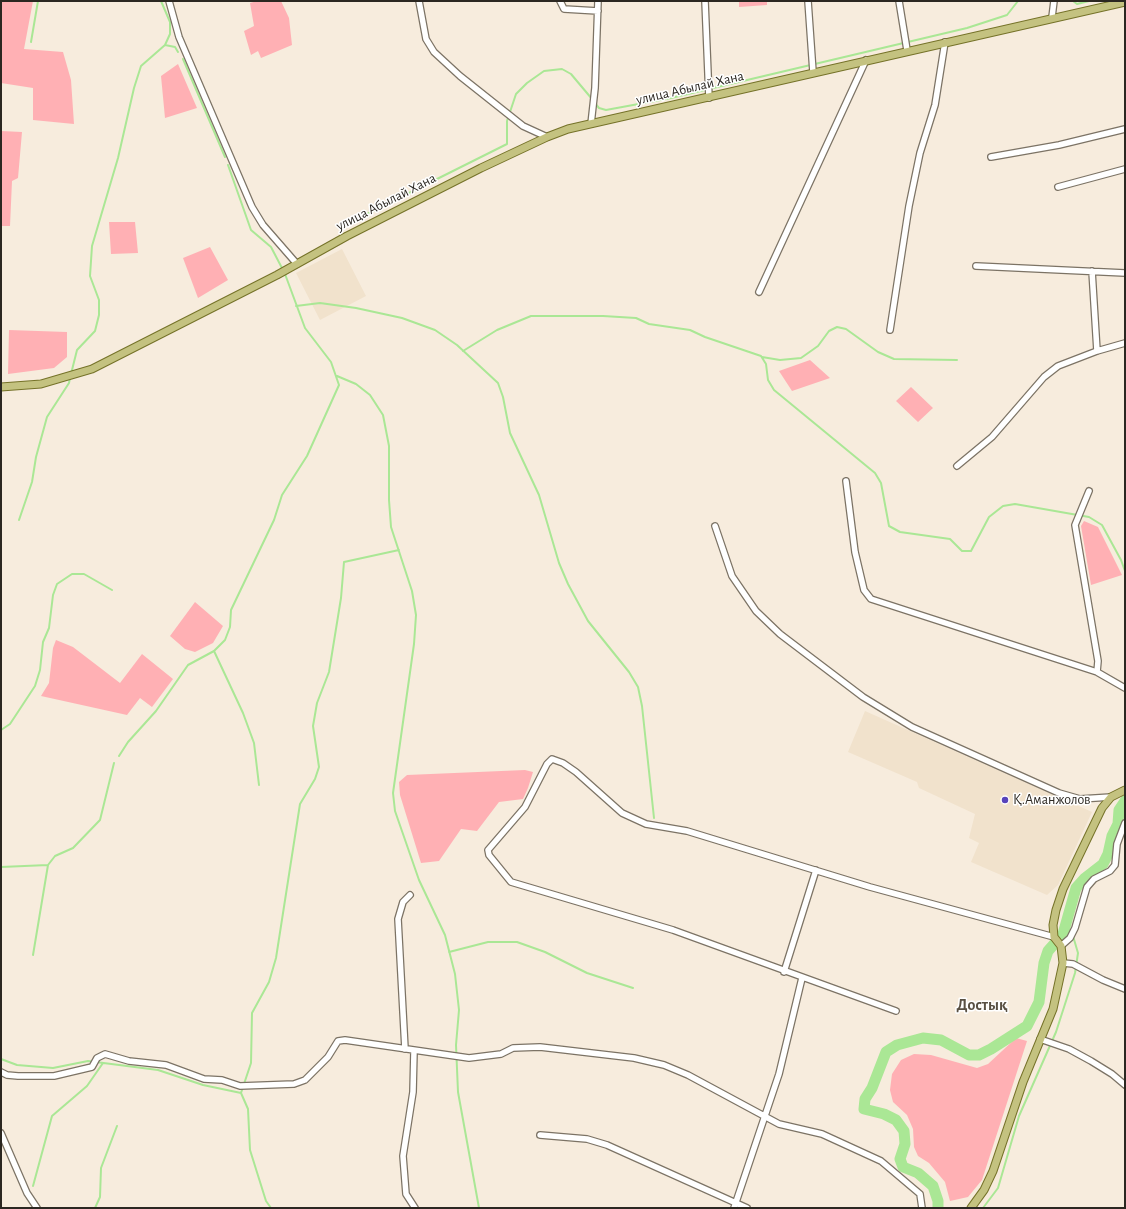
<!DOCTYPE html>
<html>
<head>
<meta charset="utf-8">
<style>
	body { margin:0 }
	#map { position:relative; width:1126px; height:1209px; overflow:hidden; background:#f7ecdd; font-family:"Alegreya Sans",sans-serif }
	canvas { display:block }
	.frame { position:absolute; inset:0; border:2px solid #2b2721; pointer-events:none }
</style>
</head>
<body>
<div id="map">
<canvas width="1126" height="1209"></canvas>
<div class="frame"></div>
</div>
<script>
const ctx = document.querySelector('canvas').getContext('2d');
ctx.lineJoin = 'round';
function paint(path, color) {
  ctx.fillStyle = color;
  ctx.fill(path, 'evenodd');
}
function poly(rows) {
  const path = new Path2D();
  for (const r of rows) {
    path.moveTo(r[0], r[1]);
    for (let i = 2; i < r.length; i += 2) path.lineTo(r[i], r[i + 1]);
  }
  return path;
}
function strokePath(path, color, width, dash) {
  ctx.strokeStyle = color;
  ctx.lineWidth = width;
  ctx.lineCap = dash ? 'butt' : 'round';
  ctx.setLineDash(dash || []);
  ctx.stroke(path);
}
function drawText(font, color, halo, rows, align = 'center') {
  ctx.font = font + ' "Alegreya Sans",sans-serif';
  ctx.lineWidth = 3;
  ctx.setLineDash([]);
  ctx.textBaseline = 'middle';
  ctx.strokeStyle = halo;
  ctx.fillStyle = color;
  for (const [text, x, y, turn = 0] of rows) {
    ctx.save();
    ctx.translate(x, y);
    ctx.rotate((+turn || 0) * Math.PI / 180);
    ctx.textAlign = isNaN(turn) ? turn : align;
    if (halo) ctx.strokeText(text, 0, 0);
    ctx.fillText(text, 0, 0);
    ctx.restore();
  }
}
paint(poly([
	[342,249,366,296,320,320,296,273],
	[865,711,1092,812,1058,885,1047,895,971,862,979,843,969,838,975,814,919,788,917,782,848,752]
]), '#f1e2cc');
paint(poly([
	[1,1,33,1,24,49,63,52,71,80,74,124,33,120,33,88,1,83],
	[257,1,281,1,289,18,292,45,261,58,258,51,251,55,244,31,254,26,250,3],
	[739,1,767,1,767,5,739,7],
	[178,64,197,108,165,118,161,76],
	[1,131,22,132,18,178,12,181,10,226,1,226],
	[109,222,135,222,138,253,111,254],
	[210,247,228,280,198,298,183,258],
	[9,330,67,332,67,357,54,368,8,374],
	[810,360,830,378,792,391,779,371],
	[911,387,933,408,918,422,896,401],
	[1084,521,1098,527,1122,575,1091,585,1081,526],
	[195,602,223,626,213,643,195,652,185,649,170,636],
	[56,640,73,647,120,683,142,654,173,679,152,707,140,698,127,715,41,696,49,683,53,648],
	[525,770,533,772,528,788,523,799,499,802,477,831,461,829,439,861,421,863,400,795,399,782,407,775],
	[1016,1038,1027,1041,982,1180,968,1197,950,1201,945,1182,929,1163,918,1156,914,1147,913,1129,907,1115,893,1102,890,1090,892,1074,901,1060,914,1054,931,1055,977,1068,988,1064]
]), '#ffb0b4');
strokePath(poly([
	[1073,1,1077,4,1089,1],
	[31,42,38,1],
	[165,45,175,47,178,52],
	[183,59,225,157],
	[594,102,599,108,606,110,671,98,967,28,1007,15,1018,1],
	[228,165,251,230,271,247,283,270],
	[351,222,507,144,507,121,516,94,527,83,544,71,562,69,571,74,592,99],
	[296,306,320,303,356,308,402,318,435,330,457,345,498,383,503,397,510,433,539,495,559,563,568,584,588,621,629,672,638,687,642,706,654,818],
	[463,351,497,330,531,316,603,316,636,318,649,324,690,330,705,337,761,356,766,364,768,380,774,390,875,473,881,483,889,526,900,532,950,539,962,551,971,551,989,517,1003,506,1015,504,1089,517,1102,525,1121,560,1125,571],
	[762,357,780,360,801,358,818,346,829,331,837,327,846,329,878,352,894,359,957,360],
	[71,374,77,350,95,331,99,315,99,300,90,276,92,246,118,158,134,88,141,66,165,45,170,34,170,22,161,1],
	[337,376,356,384,370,395,383,415,389,446,389,500,391,527,412,591,416,615,414,644,393,793,395,811,419,880,445,935,455,974,459,1010,456,1045,458,1092,479,1208],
	[19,520,32,482,36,457,47,417,69,383,70,378],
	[214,651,243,713,254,743,259,785],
	[1,730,10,724,35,686,40,670,43,642,49,628,53,595,57,584,72,574,84,574,112,590],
	[119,756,128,742,156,711,188,665,214,651,225,640,230,627,231,610,274,520,282,495,307,456,339,385,331,362,305,328,285,274],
	[1,867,48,865],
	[1066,923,1071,932],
	[449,952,488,942,517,942,545,952,587,973,633,988],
	[33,955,48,865,55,856,73,848,100,820,114,763],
	[1,1059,17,1065,53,1068,88,1061,158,1070,203,1085,241,1093,248,1109,250,1150,266,1201,271,1208],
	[241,1093,251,1063,252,1013,269,982,276,958,300,804,315,779,319,767,313,726,317,703,329,672,341,598,344,562,399,550],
	[33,1186,52,1116,87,1086,103,1063],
	[95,1208,100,1197,101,1168,117,1126],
	[983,1208,998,1188,1019,1116,1056,1032,1075,973,1078,953,1073,936]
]), '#aae795', 2);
strokePath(poly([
	[938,1208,938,1201,933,1186,918,1173,903,1167,900,1159,905,1144,904,1131,896,1120,884,1114,864,1109,865,1099,872,1088,886,1052,897,1045,923,1038,941,1040,969,1055,979,1055,991,1049,1027,1026,1039,1002,1044,963,1048,951,1063,934,1076,888,1085,878,1103,864,1108,854,1112,836,1118,824,1119,810,1125,801]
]), '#aae795', 11);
const minor = poly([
	[169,1,179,37,252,207,263,225,297,264],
	[419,1,426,39,434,52,460,76,523,126,547,137],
	[560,1,564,9,598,11],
	[705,1,709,98],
	[808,1,813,72],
	[899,1,907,50],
	[1052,17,1054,1],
	[591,124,595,88,598,1],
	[991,157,1059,145,1125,129],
	[1058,187,1125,169],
	[976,266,1125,273],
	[1092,271,1097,351],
	[759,292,866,60],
	[890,330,909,206,920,153,935,105,945,42],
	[957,466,992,437,1044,377,1058,366,1097,351,1125,343],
	[846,481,855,552,864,590,871,599,1097,672,1125,688],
	[1089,491,1075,525,1098,661,1097,672],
	[715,526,732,576,756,611,780,634,863,697,912,727,1059,793,1080,799,1111,797],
	[1061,946,1070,938,1075,928,1087,887,1094,879,1110,871,1115,865,1117,844,1125,823],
	[1063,963,1073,964,1103,980,1125,989],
	[784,972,816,870],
	[896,1011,673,930,511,882,489,855,488,850,525,807,547,764,552,759,563,763,576,772,622,813,646,824,687,831,870,887,1054,937],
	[1040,1039,1069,1049,1091,1061,1112,1074,1125,1085],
	[405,1049,398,919,403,902,410,895],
	[414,1051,413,1092,403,1156,406,1194,415,1208],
	[1,1072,7,1075,18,1076,54,1076,92,1067,97,1058,105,1054,129,1061,166,1065,204,1079,222,1080,240,1086,294,1084,305,1080,328,1057,338,1041,345,1040,469,1058,501,1054,513,1048,540,1047,634,1058,664,1065,688,1075,779,1124,822,1134,881,1161,920,1194,922,1208],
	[1,1133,27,1193,37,1208],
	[540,1135,587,1139,607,1145,747,1208],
	[734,1208,779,1074,802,978]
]);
const major = poly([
	[1,387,41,384,92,369,277,275,347,236,481,168,547,137,568,129,1125,2],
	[971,1208,984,1190,993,1171,1023,1082,1053,1009,1063,963,1061,946,1054,937,1053,925,1056,910,1063,889,1102,808,1111,797,1125,790]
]);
strokePath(minor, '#7c7365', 8);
strokePath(major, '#757228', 9);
strokePath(minor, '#fff', 5.5);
strokePath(major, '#c4c280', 7);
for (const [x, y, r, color] of [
	[1005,800,4,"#5743bb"]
]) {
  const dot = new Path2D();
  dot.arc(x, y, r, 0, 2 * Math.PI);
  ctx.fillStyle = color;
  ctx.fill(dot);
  strokePath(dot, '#fff', 1.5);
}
drawText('14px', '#2b2721', '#fff', [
	["улица Абылай Хана",690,88,-13],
	["улица Абылай Хана",386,202,-27]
]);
drawText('14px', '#2b2721', '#fff', [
	["Қ.Аманжолов",1013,800]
], 'left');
drawText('bold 16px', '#595043', '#fff', [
	["Достық",982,1005]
]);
</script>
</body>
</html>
